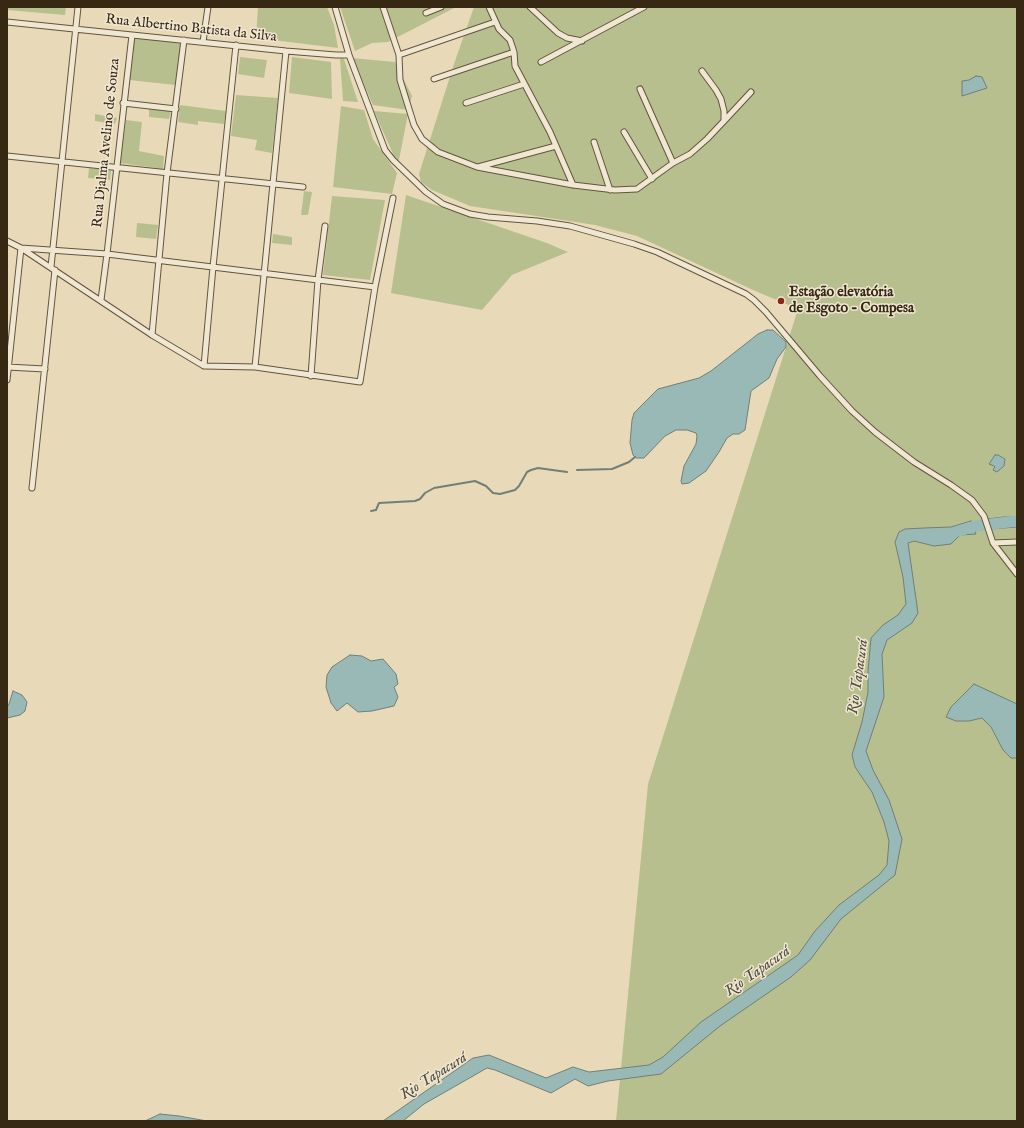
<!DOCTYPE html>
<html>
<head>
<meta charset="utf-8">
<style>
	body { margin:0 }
	#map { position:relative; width:1024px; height:1128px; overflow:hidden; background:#e8dab9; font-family:"IM FELL English",serif }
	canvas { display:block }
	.frame { position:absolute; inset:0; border:8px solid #372814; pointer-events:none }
</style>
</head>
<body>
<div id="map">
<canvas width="1024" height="1128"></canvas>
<div class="frame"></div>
</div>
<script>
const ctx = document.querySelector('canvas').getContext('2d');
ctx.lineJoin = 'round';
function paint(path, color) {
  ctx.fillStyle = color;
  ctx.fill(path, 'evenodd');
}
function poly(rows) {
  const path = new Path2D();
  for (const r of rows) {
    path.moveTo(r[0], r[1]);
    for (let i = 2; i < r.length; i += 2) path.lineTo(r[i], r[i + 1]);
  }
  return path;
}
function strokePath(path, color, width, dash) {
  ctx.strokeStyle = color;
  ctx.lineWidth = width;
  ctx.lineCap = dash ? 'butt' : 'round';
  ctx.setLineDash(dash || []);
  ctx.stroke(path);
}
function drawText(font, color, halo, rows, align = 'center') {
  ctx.font = font + ' "IM FELL English",serif';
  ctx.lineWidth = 3;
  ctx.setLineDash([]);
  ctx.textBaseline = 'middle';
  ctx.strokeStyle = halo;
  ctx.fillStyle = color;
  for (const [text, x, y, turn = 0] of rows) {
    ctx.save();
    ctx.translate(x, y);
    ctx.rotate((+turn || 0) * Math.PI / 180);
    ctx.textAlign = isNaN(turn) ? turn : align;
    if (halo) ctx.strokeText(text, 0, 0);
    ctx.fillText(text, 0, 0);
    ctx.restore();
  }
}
paint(poly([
	[7,7,66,7,65,15,7,10],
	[258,7,327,7,334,25,338,48,256,38],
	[340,7,456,7,388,42,372,43,355,51],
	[474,7,1017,7,1017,517,1007,517,1017,528,1017,1121,616,1121,648,784,798,309,753,290,637,236,595,225,470,206,432,190,421,182,419,174,455,61],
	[134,38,182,43,175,85,129,80],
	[240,57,267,60,264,78,238,74],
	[292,57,331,62,332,99,289,93],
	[340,58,344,59,358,102,343,101],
	[352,58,395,62,412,96,408,110,373,105],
	[236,95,278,98,272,153,255,150,257,140,231,136],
	[180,105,226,111,224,124,198,121,198,125,178,122],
	[341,106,364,110,373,139,397,173,392,194,333,187],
	[149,109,171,111,169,119,149,117],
	[374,111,408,114,398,165],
	[95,114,117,118,115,124,95,121],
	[126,120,142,122,139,151,164,156,163,169,120,163],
	[89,168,111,170,110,180,88,178],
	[304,191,312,192,308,215,301,215],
	[406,195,547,243,568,252,512,275,482,310,391,293],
	[332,196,385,200,370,280,323,275],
	[137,223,158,225,156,239,136,237],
	[273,234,292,237,292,245,272,243]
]), '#b8bf8e');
const water = poly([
	[976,76,982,77,987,88,962,96,962,81,969,80,976,76],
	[767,330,773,330,786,342,786,347,777,359,769,378,751,391,745,430,739,434,733,434,727,438,719,452,706,471,689,483,682,484,681,481,684,466,696,444,697,436,696,433,687,430,676,430,665,436,644,458,636,458,633,455,630,443,632,420,634,413,658,389,699,378,711,371,758,334,767,330],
	[995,455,998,455,1005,459,1004,466,997,472,993,470,995,467,994,466,989,464,995,455],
	[1004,517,1017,517,1017,527,990,529,987,519,1004,517],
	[971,521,976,534,960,535,951,544,934,546,914,541,908,543,918,613,912,623,887,640,882,654,884,697,866,751,873,770,889,800,902,839,895,875,841,919,810,960,791,977,720,1026,661,1074,608,1081,588,1086,575,1079,551,1093,495,1070,487,1068,424,1104,403,1121,383,1121,473,1058,489,1055,546,1078,573,1067,589,1072,649,1065,663,1057,701,1022,798,955,815,931,839,905,879,875,887,865,889,841,884,822,872,792,855,767,852,755,862,722,868,692,868,671,871,638,883,625,898,615,906,604,903,577,895,542,899,532,905,529,924,528,951,527,971,521],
	[350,655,362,656,371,661,383,659,396,674,398,684,394,687,398,697,394,706,372,711,358,712,347,703,337,711,331,703,326,687,327,675,332,667,350,655],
	[974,684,1017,704,1017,758,1011,758,1003,750,991,727,982,718,969,721,956,721,946,717,951,707,974,684],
	[13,691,22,695,27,702,25,711,20,715,7,718,7,707,9,704,13,691],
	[160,1114,179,1116,207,1121,145,1121,160,1114]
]);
paint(water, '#99b9b7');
strokePath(water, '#727f76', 1);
strokePath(poly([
	[577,470,612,469,629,462,635,457],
	[371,511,376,510,379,503,415,501,420,499,425,493,434,488,475,481,486,486,493,493,500,494,515,490,519,486,527,472,531,470,538,468,567,472]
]), '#727f76', 2);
strokePath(poly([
	[959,531,975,526,1017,521]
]), '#99b9b7', 11);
const minor = poly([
	[335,7,349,55,385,150,393,160,426,192,443,204,470,214,488,217,537,221,570,226,634,244,657,252,746,294,754,300,766,312,820,376,852,411,875,432,914,462,951,485,972,500,984,516,993,543,1017,574],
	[383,7,399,55,495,22],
	[489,7,499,29,510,40,514,52,515,66,550,132,573,185],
	[530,7,558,33,567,38,582,41],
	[426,13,441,7],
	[7,22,286,51,336,55,349,55],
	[203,42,208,7],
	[399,55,400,80,414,125,422,139,438,152,477,167,573,185,615,190,637,189,673,163,690,154,707,139,724,121,724,111,721,99,716,90,702,71],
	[541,62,644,7],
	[434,79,514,52],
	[640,89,673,163],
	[123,103,176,109],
	[466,103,524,84],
	[724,121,751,92],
	[624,132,652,179],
	[594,142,610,190],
	[7,156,303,187],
	[478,167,556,146],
	[7,241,21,248,152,335,204,366,255,367,360,382,375,287,393,198],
	[51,267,78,7],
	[101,300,107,254,132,35],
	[152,335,167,173,184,40],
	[204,366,213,267,236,45],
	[7,367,45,369],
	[255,367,286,51],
	[311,376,318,280,325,226],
	[7,380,21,248,107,254,375,287],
	[32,488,55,270],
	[993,543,1017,542]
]);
strokePath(minor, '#63543d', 7);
strokePath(minor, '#f0e7d2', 5);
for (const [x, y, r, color] of [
	[781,301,4,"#8f2418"]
]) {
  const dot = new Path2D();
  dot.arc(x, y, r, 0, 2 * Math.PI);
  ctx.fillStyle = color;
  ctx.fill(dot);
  strokePath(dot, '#f0e7d2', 1.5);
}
drawText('14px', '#372814', '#f0e7d2', [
	["Rua Albertino Batista da Silva",191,29,6],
	["Rua Djalma Avelino de Souza",107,143,-84]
]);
drawText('bold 14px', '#372814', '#f0e7d2', [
	["Estação elevatória",789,293],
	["de Esgoto - Compesa",789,309]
], 'left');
drawText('italic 15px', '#504c3d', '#f0e7d2', [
	["Rio Tapacurá",859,677,-82],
	["Rio Tapacurá",758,972,-35],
	["Rio Tapacurá",434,1077,-32]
]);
</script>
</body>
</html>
